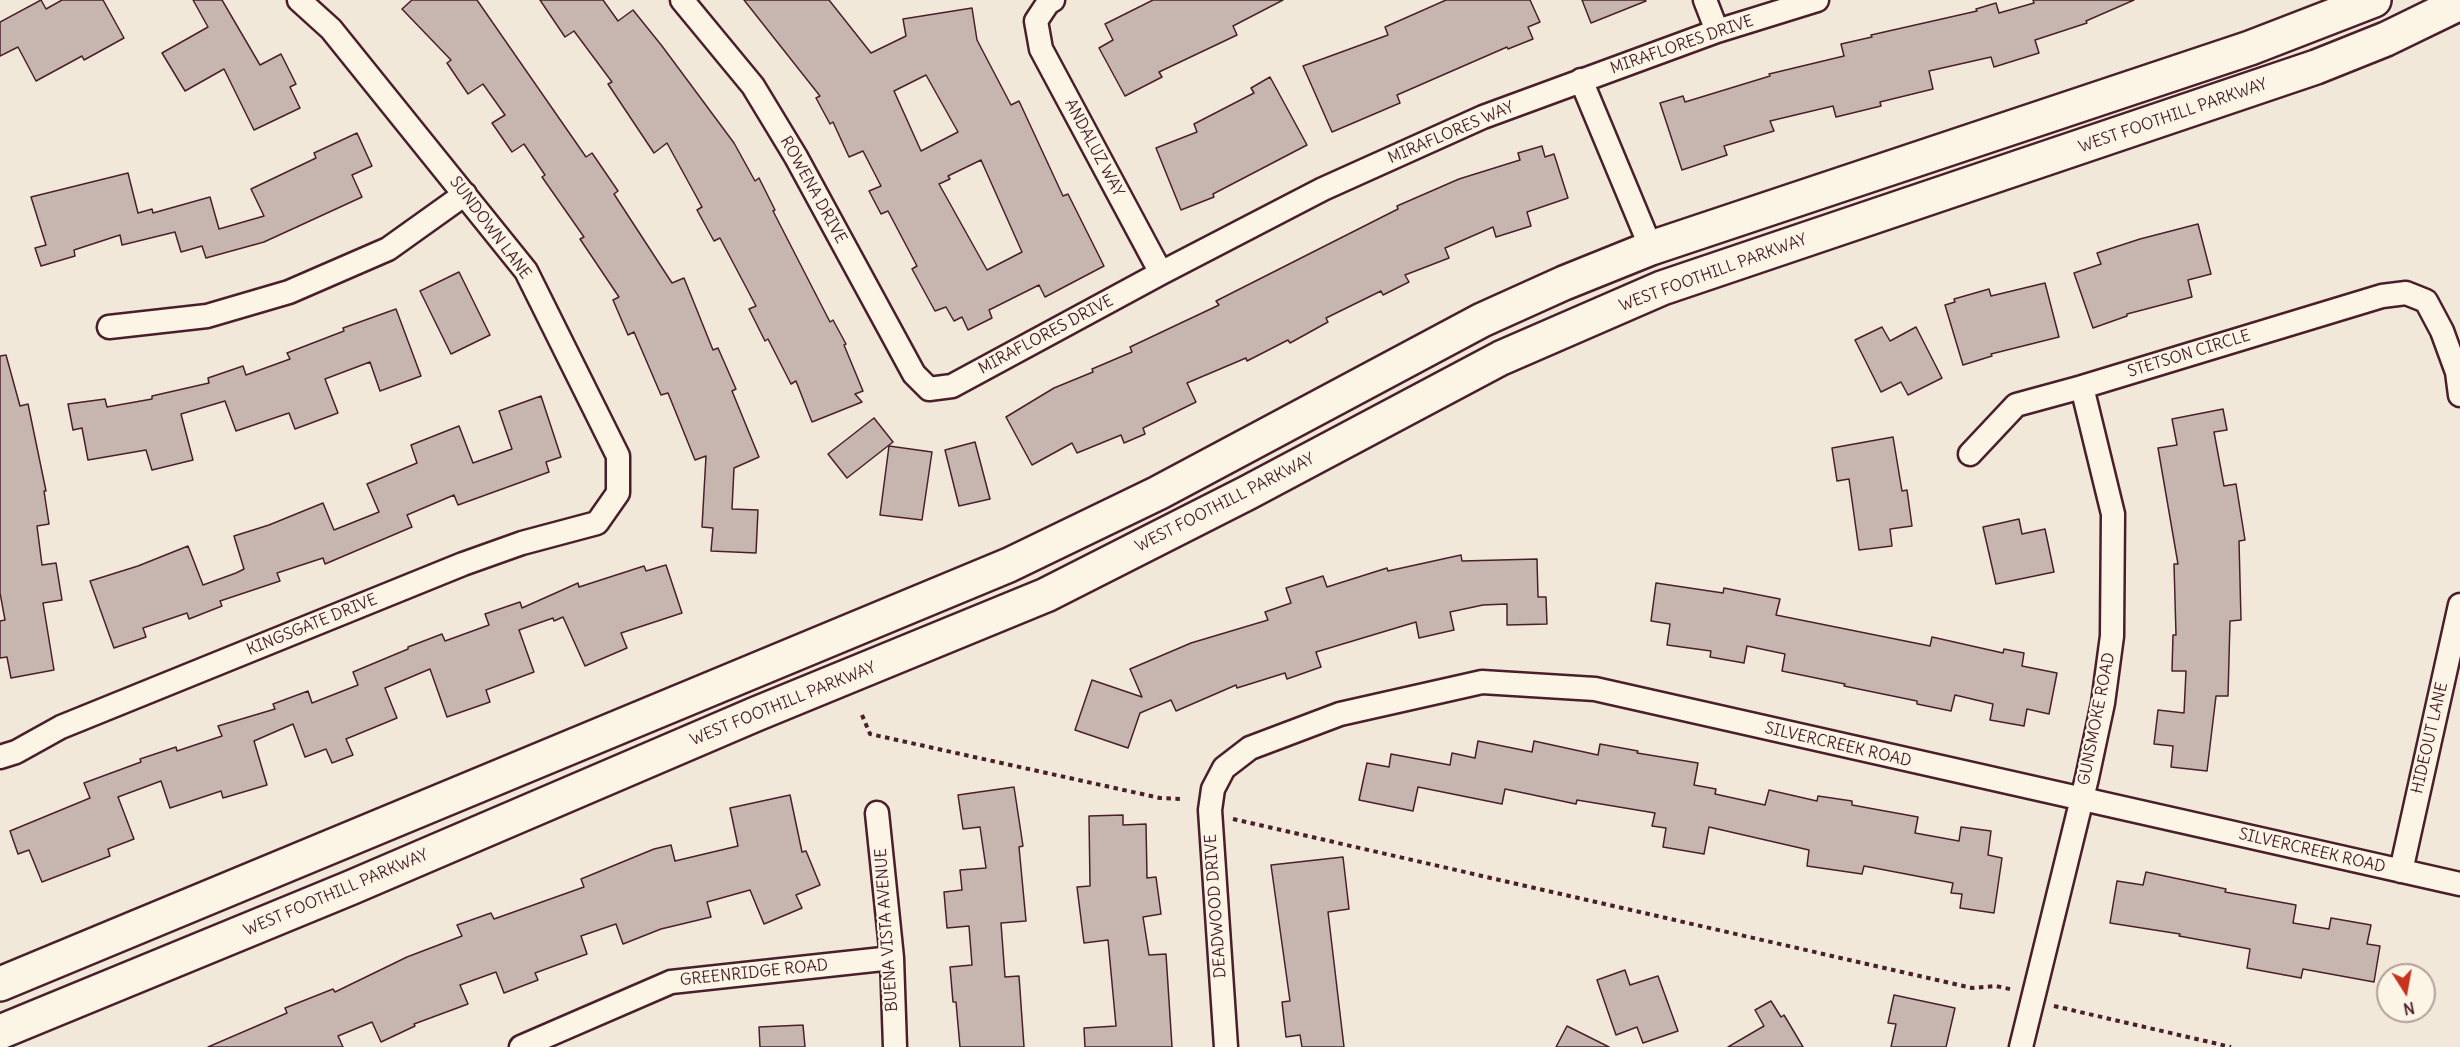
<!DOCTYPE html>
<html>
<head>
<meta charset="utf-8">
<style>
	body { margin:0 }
	#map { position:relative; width:2460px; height:1047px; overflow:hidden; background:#f1e8da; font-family:Delius,sans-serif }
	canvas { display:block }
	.north { position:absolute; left:2376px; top:963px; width:60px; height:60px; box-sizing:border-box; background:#fcf5e5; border:2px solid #b59f9b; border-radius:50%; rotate:169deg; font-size:16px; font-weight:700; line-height:24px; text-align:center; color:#4a1f2b }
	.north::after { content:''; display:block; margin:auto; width:21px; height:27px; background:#c8321e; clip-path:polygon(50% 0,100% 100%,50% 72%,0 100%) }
</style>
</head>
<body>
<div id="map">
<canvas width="2460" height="1047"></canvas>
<div class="north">N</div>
</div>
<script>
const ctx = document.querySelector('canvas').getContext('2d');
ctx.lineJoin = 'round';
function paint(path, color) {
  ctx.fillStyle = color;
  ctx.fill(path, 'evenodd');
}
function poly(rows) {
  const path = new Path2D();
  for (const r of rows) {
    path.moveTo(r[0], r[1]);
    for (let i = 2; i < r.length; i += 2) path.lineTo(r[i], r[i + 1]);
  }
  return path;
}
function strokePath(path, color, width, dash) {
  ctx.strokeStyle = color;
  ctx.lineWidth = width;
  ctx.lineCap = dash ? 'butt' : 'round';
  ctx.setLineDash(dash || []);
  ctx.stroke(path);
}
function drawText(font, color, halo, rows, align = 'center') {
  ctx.font = font + ' Delius,sans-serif';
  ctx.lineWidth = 4.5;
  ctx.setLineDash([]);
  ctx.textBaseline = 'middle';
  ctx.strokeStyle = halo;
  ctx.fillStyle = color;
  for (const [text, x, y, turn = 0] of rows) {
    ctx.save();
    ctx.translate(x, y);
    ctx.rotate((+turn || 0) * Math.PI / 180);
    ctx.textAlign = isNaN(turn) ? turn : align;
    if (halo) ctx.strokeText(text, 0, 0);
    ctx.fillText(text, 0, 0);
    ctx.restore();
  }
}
const building = poly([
	[41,0,46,9,62,0,103,0,124,38,84,60,82,56,36,81,18,47,0,56,0,22,41,0],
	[193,0,222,0,260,65,281,54,296,84,290,87,300,108,254,130,224,69,185,91,162,53,208,27,193,0],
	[412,0,477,0,586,157,592,153,618,191,614,194,672,283,684,278,713,350,718,348,736,389,732,391,759,457,734,468,732,509,758,510,756,553,711,551,713,528,702,527,706,456,695,460,668,393,661,395,634,332,628,335,613,300,619,297,580,239,584,237,542,177,545,175,524,144,512,152,492,123,505,115,483,84,468,94,447,63,451,60,402,9,412,0],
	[540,0,603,0,618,21,633,10,662,46,734,143,755,181,759,178,775,210,773,211,830,322,833,320,846,344,844,345,863,391,855,394,862,402,812,422,796,381,791,384,768,339,765,341,749,309,756,306,720,238,714,241,697,210,702,207,667,143,654,153,608,84,612,82,574,31,565,37,540,0],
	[744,0,829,0,871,53,906,36,903,19,972,8,977,40,1011,105,1019,101,1063,196,1068,194,1104,266,1045,297,1039,285,989,310,992,318,968,330,962,317,954,321,946,307,935,311,912,269,917,266,888,211,881,214,869,191,881,186,863,151,849,157,833,122,830,124,816,98,820,96,744,0],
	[926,75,958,132,921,151,894,91,926,75],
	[981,160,1022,252,987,270,939,184,950,179,948,176,981,160],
	[1153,0,1283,0,1233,26,1237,35,1159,72,1162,77,1125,96,1099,48,1113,40,1105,24,1153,0],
	[1446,0,1530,0,1540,22,1528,27,1533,39,1508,49,1507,47,1397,95,1400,103,1332,132,1303,66,1388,35,1385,27,1446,0],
	[1582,0,1645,0,1646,1,1591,23,1582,0],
	[2033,0,2134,0,2086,21,2087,23,2035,40,2039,53,1994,67,1991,57,1929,71,1933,89,1880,102,1881,106,1836,117,1833,106,1770,121,1774,131,1724,146,1727,155,1682,170,1660,103,1683,96,1685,102,1770,76,1769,74,1844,56,1841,44,1872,37,1871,35,1977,11,1976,9,1996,3,1999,13,2034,3,2033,0],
	[1270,77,1307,145,1213,194,1214,197,1181,210,1156,148,1197,132,1194,124,1254,93,1251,88,1270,77],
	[357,133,372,166,352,175,362,197,264,242,206,258,202,246,181,252,175,232,122,245,120,235,74,250,75,256,41,266,35,248,46,245,31,197,128,173,138,213,152,209,153,213,210,197,219,229,264,216,251,189,316,158,314,153,357,133],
	[1542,146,1545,157,1554,154,1568,198,1527,212,1531,226,1496,237,1493,227,1445,248,1449,258,1405,275,1409,282,1383,295,1381,291,1326,318,1328,322,1290,343,1288,340,1247,361,1246,358,1187,383,1196,402,1143,428,1145,434,1124,443,1121,435,1077,453,1072,443,1032,465,1006,417,1054,388,1093,372,1092,369,1132,352,1130,347,1219,305,1216,301,1398,209,1397,206,1459,179,1520,160,1518,153,1542,146],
	[2198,224,2211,274,2188,280,2192,297,2127,314,2127,316,2093,328,2074,273,2101,264,2097,253,2140,239,2198,224],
	[459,272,490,335,451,354,420,291,459,272],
	[2045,283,2059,337,1991,354,1992,356,1963,365,1945,305,1955,302,1954,299,1989,289,1991,296,2045,283],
	[396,309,421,376,380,391,370,362,325,379,338,413,295,429,289,413,236,431,225,401,181,414,193,460,152,470,146,450,88,460,82,428,73,430,68,404,105,399,107,407,152,399,152,396,209,383,208,378,243,366,246,375,290,359,287,353,344,331,343,328,396,309],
	[1882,327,1890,341,1916,327,1942,378,1908,395,1901,382,1881,392,1855,340,1882,327],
	[6,355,20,406,28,404,46,491,44,491,49,524,37,526,42,565,56,563,62,600,43,603,54,670,11,678,7,657,0,658,0,621,5,620,0,593,0,356,6,355],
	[541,396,561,457,546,462,549,472,458,505,454,495,407,515,412,527,325,564,323,558,277,573,280,581,220,601,222,606,189,619,187,613,143,628,146,637,114,648,90,581,138,566,188,546,203,585,236,573,244,569,234,536,269,525,323,503,334,530,379,512,367,484,417,463,411,445,459,426,473,463,512,449,499,411,541,396],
	[2223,409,2227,430,2214,432,2224,486,2236,484,2245,540,2239,541,2241,620,2230,621,2228,696,2216,696,2207,771,2171,767,2173,746,2154,744,2158,710,2184,713,2186,671,2172,671,2173,635,2176,635,2174,564,2178,564,2158,448,2177,445,2172,419,2223,409],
	[874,418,893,442,847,478,828,454,874,418],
	[1893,437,1902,491,1907,490,1912,526,1890,529,1892,546,1859,550,1849,479,1837,481,1832,448,1893,437],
	[975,442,990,499,959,506,945,450,975,442],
	[889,446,932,452,922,520,880,515,889,446],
	[2019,519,2022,534,2045,529,2054,572,1996,584,1983,527,2019,519],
	[1461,555,1462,561,1537,559,1538,597,1546,597,1547,624,1507,625,1507,604,1483,605,1450,612,1454,630,1419,638,1416,622,1316,652,1321,667,1287,679,1285,673,1237,688,1236,685,1176,711,1171,700,1140,713,1128,748,1075,730,1092,680,1142,697,1130,669,1191,643,1268,620,1265,612,1291,603,1286,588,1323,576,1327,587,1387,568,1388,571,1461,555],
	[666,565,682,613,621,633,627,648,585,666,563,617,554,621,553,618,519,630,534,672,486,690,490,702,447,717,430,669,385,688,397,718,346,739,353,755,332,763,326,749,305,757,293,724,254,741,267,785,223,798,221,791,170,808,161,781,118,797,134,839,108,849,110,856,42,882,29,850,18,854,10,831,90,798,84,783,141,762,140,759,176,747,177,751,222,736,218,726,275,709,273,704,308,691,312,703,358,685,353,672,408,649,408,647,442,634,445,641,489,625,485,614,520,602,522,608,578,583,579,587,644,566,646,571,666,565],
	[1656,583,1723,593,1724,588,1780,599,1776,615,1930,646,1932,637,2003,653,2004,649,2024,653,2022,666,2057,673,2049,714,2027,709,2024,726,1990,720,1993,704,1955,695,1951,711,1917,704,1917,701,1844,686,1845,684,1782,671,1785,654,1747,646,1744,663,1710,657,1711,651,1667,645,1670,624,1651,621,1656,583],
	[1478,741,1532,752,1534,741,1598,755,1600,744,1638,751,1637,753,1698,763,1694,785,1716,789,1715,794,1765,805,1769,790,1817,801,1818,796,1852,801,1852,805,1918,817,1915,833,1959,841,1961,827,1991,831,1988,855,2002,858,1994,913,1960,908,1962,894,1951,893,1953,883,1864,866,1862,874,1807,866,1809,850,1709,827,1704,854,1663,847,1666,828,1652,826,1655,813,1577,800,1576,804,1505,789,1502,804,1418,787,1413,811,1359,800,1367,763,1389,767,1391,754,1450,765,1452,753,1475,758,1478,741],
	[1014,787,1023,846,1019,847,1026,921,1001,923,1005,977,1019,976,1024,1047,960,1047,956,1002,953,1002,950,967,972,965,969,926,947,928,944,892,962,890,960,870,986,868,980,827,963,829,958,795,1014,787],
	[790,795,802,852,806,851,820,885,796,895,802,908,764,924,750,890,707,902,711,917,661,929,623,944,616,924,581,936,587,954,535,973,538,980,504,993,496,972,460,985,468,1004,414,1024,415,1026,381,1042,372,1022,338,1036,343,1047,208,1047,287,1013,285,1008,333,989,335,992,407,957,462,936,457,925,491,913,494,919,584,887,581,879,654,849,671,845,675,861,738,846,730,808,790,795],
	[1123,815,1123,825,1146,824,1147,878,1156,877,1161,914,1143,917,1149,955,1166,954,1172,1047,1085,1047,1084,1028,1116,1026,1108,940,1084,943,1077,887,1090,886,1089,816,1123,815],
	[1343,857,1349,909,1328,912,1344,1047,1302,1047,1300,1035,1286,1037,1282,1002,1290,1001,1271,865,1343,857],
	[2146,872,2226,889,2225,892,2296,905,2293,923,2329,929,2331,918,2371,925,2367,944,2380,946,2374,982,2303,969,2301,978,2247,968,2250,949,2179,936,2180,934,2110,923,2117,881,2143,885,2146,872],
	[1625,970,1630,985,1658,976,1678,1031,1643,1043,1637,1027,1616,1035,1597,980,1625,970],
	[1894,995,1955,1008,1946,1047,1891,1047,1896,1024,1888,1023,1894,995],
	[1771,1001,1781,1017,1784,1015,1803,1047,1728,1047,1764,1026,1755,1010,1771,1001],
	[803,1025,805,1047,760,1047,759,1027,803,1025],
	[1567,1026,1609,1047,1556,1047,1567,1026]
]);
paint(building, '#c7b6af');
strokePath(building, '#4a1f2b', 1.5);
const minor = poly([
	[682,0,753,86,796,157,914,374,929,389,952,386,1161,273,1323,189,1483,117,1717,31,1817,0],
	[1053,0,1048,3,1036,21,1041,49,1161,273],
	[1705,0,1717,31],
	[1581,80,1651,248],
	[109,327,207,316,289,292,388,249,465,194],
	[1970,454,2016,405,2082,387,2382,296,2406,293,2426,301,2442,331,2457,372,2460,395],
	[0,757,16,752,61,727,463,564,522,543,597,523,618,493,618,456,526,271,331,29,299,0],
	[877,813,892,958,895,1047],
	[2401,871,2460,605],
	[521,1047,671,982,892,958],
	[1226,1047,1210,810,1213,789,1224,768,1250,748,1340,714,1482,682,1595,689,2460,884],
	[2021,1047,2087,778,2103,703,2112,636,2113,514,2082,387]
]);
const primary = poly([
	[0,984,1009,565,1158,493,1482,320,1564,283,1651,248,2250,48,2374,0],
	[0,1032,350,888,756,714,1046,595,1247,493,1501,358,1662,288,2316,67,2386,39,2460,3]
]);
strokePath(minor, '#4a1f2b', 27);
strokePath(primary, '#4a1f2b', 38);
strokePath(poly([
	[862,715,870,734,1160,798,1181,799],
	[1233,819,1972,988,1996,986,2014,990],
	[2054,1006,2231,1047]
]), '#4a1f2b', 4, [4.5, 4.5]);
strokePath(minor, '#fcf5e5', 22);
strokePath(primary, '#fcf5e5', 33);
drawText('16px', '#4a1f2b', '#fcf5e5', [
	["MIRAFLORES DRIVE",1682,45,-19],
	["WEST FOOTHILL PARKWAY",2173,116,-19],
	["MIRAFLORES WAY",1451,133,-23],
	["ANDALUZ WAY",1094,148,62],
	["ROWENA DRIVE",813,190,61],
	["SUNDOWN LANE",490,228,53],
	["WEST FOOTHILL PARKWAY",1713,273,-20],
	["MIRAFLORES DRIVE",1046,335,-28],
	["STETSON CIRCLE",2189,354,-17],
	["WEST FOOTHILL PARKWAY",1225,503,-27],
	["KINGSGATE DRIVE",312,625,-22],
	["WEST FOOTHILL PARKWAY",783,704,-22],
	["GUNSMOKE ROAD",2097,719,-79],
	["HIDEOUT LANE",2430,738,-77],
	["SILVERCREEK ROAD",1838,745,13],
	["SILVERCREEK ROAD",2312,851,13],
	["WEST FOOTHILL PARKWAY",336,893,-23],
	["DEADWOOD DRIVE",1216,906,-94],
	["BUENA VISTA AVENUE",887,930,-94],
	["GREENRIDGE ROAD",754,973,-6]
]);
</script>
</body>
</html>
